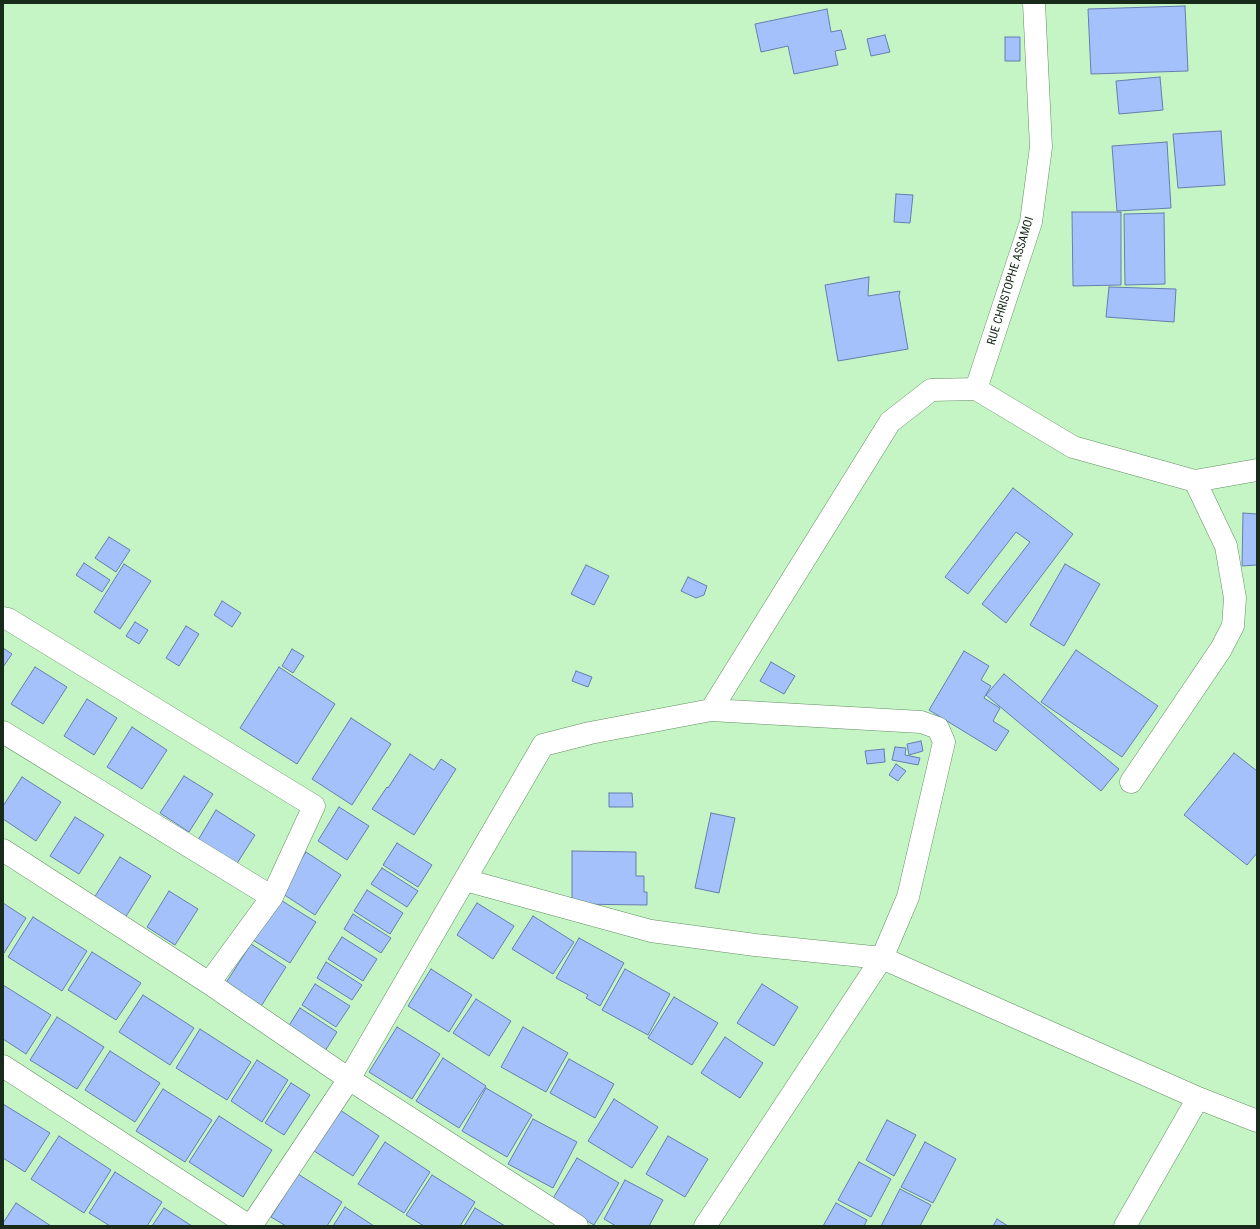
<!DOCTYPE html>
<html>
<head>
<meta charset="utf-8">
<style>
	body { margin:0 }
	#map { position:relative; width:1260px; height:1229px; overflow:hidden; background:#c5f5c5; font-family:"Roboto Condensed",sans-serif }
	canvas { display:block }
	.frame { position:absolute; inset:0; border:4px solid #182a19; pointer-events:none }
</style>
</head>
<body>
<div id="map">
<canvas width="1260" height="1229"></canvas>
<div class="frame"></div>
</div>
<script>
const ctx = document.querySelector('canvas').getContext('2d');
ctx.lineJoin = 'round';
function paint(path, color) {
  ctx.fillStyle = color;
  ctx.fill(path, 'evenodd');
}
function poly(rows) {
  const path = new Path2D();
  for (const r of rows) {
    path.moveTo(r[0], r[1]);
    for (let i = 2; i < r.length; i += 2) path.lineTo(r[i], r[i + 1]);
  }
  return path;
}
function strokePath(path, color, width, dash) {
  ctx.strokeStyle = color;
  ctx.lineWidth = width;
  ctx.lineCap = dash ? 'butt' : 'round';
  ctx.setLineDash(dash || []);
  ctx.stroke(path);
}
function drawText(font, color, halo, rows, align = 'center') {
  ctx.font = font + ' "Roboto Condensed",sans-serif';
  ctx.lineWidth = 3;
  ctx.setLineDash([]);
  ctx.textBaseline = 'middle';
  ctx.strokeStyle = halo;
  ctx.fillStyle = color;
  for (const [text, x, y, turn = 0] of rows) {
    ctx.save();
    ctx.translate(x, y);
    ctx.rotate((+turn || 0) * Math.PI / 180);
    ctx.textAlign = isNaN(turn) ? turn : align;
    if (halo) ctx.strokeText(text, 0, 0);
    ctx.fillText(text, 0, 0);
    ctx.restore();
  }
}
const building = poly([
	[1185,6,1188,71,1091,74,1088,9,1185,6],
	[827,9,831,32,841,30,846,49,835,51,838,65,794,74,788,46,761,52,755,24,827,9],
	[885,35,890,52,871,56,867,39,885,35],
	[1005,37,1020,37,1020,61,1005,61,1005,37],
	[1160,77,1163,110,1119,114,1116,81,1160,77],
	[1221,131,1225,185,1178,188,1173,134,1221,131],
	[1167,142,1171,208,1117,211,1112,146,1167,142],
	[896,194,913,195,910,223,894,222,896,194],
	[1072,212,1121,212,1121,285,1073,286,1072,212],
	[1164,213,1165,284,1125,285,1124,214,1164,213],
	[869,277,868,296,900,291,899,296,908,349,838,361,825,285,869,277],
	[1109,287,1176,289,1174,322,1106,317,1109,287],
	[1013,488,1073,534,1006,623,982,604,1030,542,1016,532,968,594,945,577,1013,488],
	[1243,513,1257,514,1257,565,1242,566,1243,513],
	[109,537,130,550,116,572,95,558,109,537],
	[84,563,110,580,102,592,76,575,84,563],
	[124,564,151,581,120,629,94,612,124,564],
	[1065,564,1100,584,1064,646,1030,625,1065,564],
	[586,565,609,576,594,605,571,594,586,565],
	[688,577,707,586,704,595,696,598,681,591,688,577],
	[222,601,241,613,232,627,214,615,222,601],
	[135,622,148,630,139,644,126,636,135,622],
	[186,626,199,634,179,666,166,658,186,626],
	[3,648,12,654,3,667,3,648],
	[292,649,304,656,293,673,282,666,292,649],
	[1076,650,1158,706,1122,757,1041,702,1076,650],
	[964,651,989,666,981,680,991,686,984,698,1000,708,993,721,1009,731,996,751,929,710,964,651],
	[771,662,795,676,784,694,760,681,771,662],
	[35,667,67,687,43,724,11,704,35,667],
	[279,667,335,704,297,764,240,728,279,667],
	[576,671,592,677,588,687,572,681,576,671],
	[1004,674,1119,769,1101,791,986,695,1004,674],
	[87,699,117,718,94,755,64,736,87,699],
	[351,718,391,744,352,805,312,779,351,718],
	[132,727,167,750,142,789,107,767,132,727],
	[921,741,923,751,909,755,907,744,921,741],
	[895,747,906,748,905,755,920,758,918,765,892,760,895,747],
	[884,749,885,762,867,764,865,751,884,749],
	[1234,753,1257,771,1257,853,1247,865,1184,815,1234,753],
	[410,754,434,770,441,759,456,769,414,835,372,809,387,787,388,788,410,754],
	[896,764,906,771,898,781,889,775,896,764],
	[184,776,213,794,189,832,160,813,184,776],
	[22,777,61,802,36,841,3,819,3,806,22,777],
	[609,793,632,793,633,807,609,807,609,793],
	[339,807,369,826,347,860,318,841,339,807],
	[216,810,255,835,236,865,198,840,216,810],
	[711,813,735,818,719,893,695,888,711,813],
	[75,817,104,835,79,874,50,856,75,817],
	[397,843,432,865,418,887,383,865,397,843],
	[572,851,636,852,636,876,644,876,644,892,647,892,647,905,572,904,572,851],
	[306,852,341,875,315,915,280,892,306,852],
	[120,857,151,876,125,918,94,898,120,857],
	[382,868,418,891,407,907,371,884,382,868],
	[367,890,403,913,390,934,354,911,367,890],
	[169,891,198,909,175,945,147,927,169,891],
	[279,899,316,922,290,963,253,940,279,899],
	[3,903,26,918,4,953,3,952,3,903],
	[477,903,514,926,493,959,457,935,477,903],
	[353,914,391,938,381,953,344,929,353,914],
	[533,916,574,942,553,974,512,949,533,916],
	[33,917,87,951,62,991,8,957,33,917],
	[342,937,377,959,363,981,328,959,342,937],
	[579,938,624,963,600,1006,586,998,588,995,556,978,579,938],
	[251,944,286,967,258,1011,222,989,251,944],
	[92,952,141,983,116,1020,68,990,92,952],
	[326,962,362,985,352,1000,317,978,326,962],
	[431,969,472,995,449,1032,408,1006,431,969],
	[625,969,670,994,648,1035,602,1010,625,969],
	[315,984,350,1006,336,1027,302,1005,315,984],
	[762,984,798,1007,774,1046,737,1023,762,984],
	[3,985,51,1015,26,1054,3,1039,3,985],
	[143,995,194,1028,170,1065,119,1032,143,995],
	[674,997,718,1023,692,1065,648,1038,674,997],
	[476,999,511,1021,489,1056,453,1033,476,999],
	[300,1008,337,1032,325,1051,288,1027,300,1008],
	[57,1017,104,1047,77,1089,30,1060,57,1017],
	[397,1027,440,1054,412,1099,369,1072,397,1027],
	[523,1027,568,1053,546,1092,501,1067,523,1027],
	[200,1029,251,1062,227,1100,176,1068,200,1029],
	[725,1037,763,1063,740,1098,701,1073,725,1037],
	[110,1051,160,1083,135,1122,85,1090,110,1051],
	[443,1058,486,1086,459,1128,416,1101,443,1058],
	[569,1059,614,1084,595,1118,550,1093,569,1059],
	[257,1060,288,1080,262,1122,231,1101,257,1060],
	[291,1083,310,1095,284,1135,265,1123,291,1083],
	[486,1088,532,1115,507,1157,462,1131,486,1088],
	[163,1089,212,1120,185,1162,136,1131,163,1089],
	[614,1099,658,1127,632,1168,588,1141,614,1099],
	[3,1104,50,1133,25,1172,3,1158,3,1104],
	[340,1110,379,1136,353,1176,314,1151,340,1110],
	[219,1116,272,1150,243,1197,189,1162,219,1116],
	[533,1119,577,1142,553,1188,508,1164,533,1119],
	[887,1120,916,1135,894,1176,866,1160,887,1120],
	[59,1136,111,1170,84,1213,31,1179,59,1136],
	[668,1136,708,1159,685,1197,646,1174,668,1136],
	[385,1142,430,1172,404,1213,358,1184,385,1142],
	[925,1142,956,1159,933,1203,901,1187,925,1142],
	[577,1158,619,1183,594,1225,552,1200,577,1158],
	[859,1162,891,1179,871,1217,838,1200,859,1162],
	[115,1172,162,1202,147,1226,110,1226,89,1213,115,1172],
	[298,1174,342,1202,327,1226,286,1226,271,1217,298,1174],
	[432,1175,475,1202,460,1226,424,1226,406,1215,432,1175],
	[625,1180,663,1200,649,1226,616,1226,604,1219,625,1180],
	[900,1189,931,1205,920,1226,881,1226,900,1189],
	[16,1203,51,1226,3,1226,3,1223,16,1203],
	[836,1203,867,1220,864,1226,823,1226,836,1203],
	[345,1207,374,1226,333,1226,345,1207],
	[164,1208,192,1226,152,1226,164,1208],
	[475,1208,505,1226,464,1226,475,1208],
	[997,1219,1008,1226,993,1226,997,1219]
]);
paint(building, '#a5c1fb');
strokePath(building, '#667daf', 1);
const street = poly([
	[976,389,1031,222,1041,147,1034,3],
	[3,618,8,619,314,806,272,897,209,983],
	[711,710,890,422,931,390,976,389,1073,447,1195,481,1257,470],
	[3,732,272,897],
	[1131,782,1221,649,1233,626,1235,598,1226,546,1195,481],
	[3,850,209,983,349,1079,577,1226],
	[465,880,651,931,755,945,882,958,1198,1098,1257,1121],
	[3,1066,249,1226],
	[251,1226,349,1079,543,745,590,733,711,710,921,722,938,728,944,742,908,897,882,958,705,1226],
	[1125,1226,1198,1098]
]);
strokePath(street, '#628e63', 23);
strokePath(street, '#fff', 22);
drawText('12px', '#182a19', '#fff', [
	["RUE CHRISTOPHE ASSAMOI",1011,281,-73]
]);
</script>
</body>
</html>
